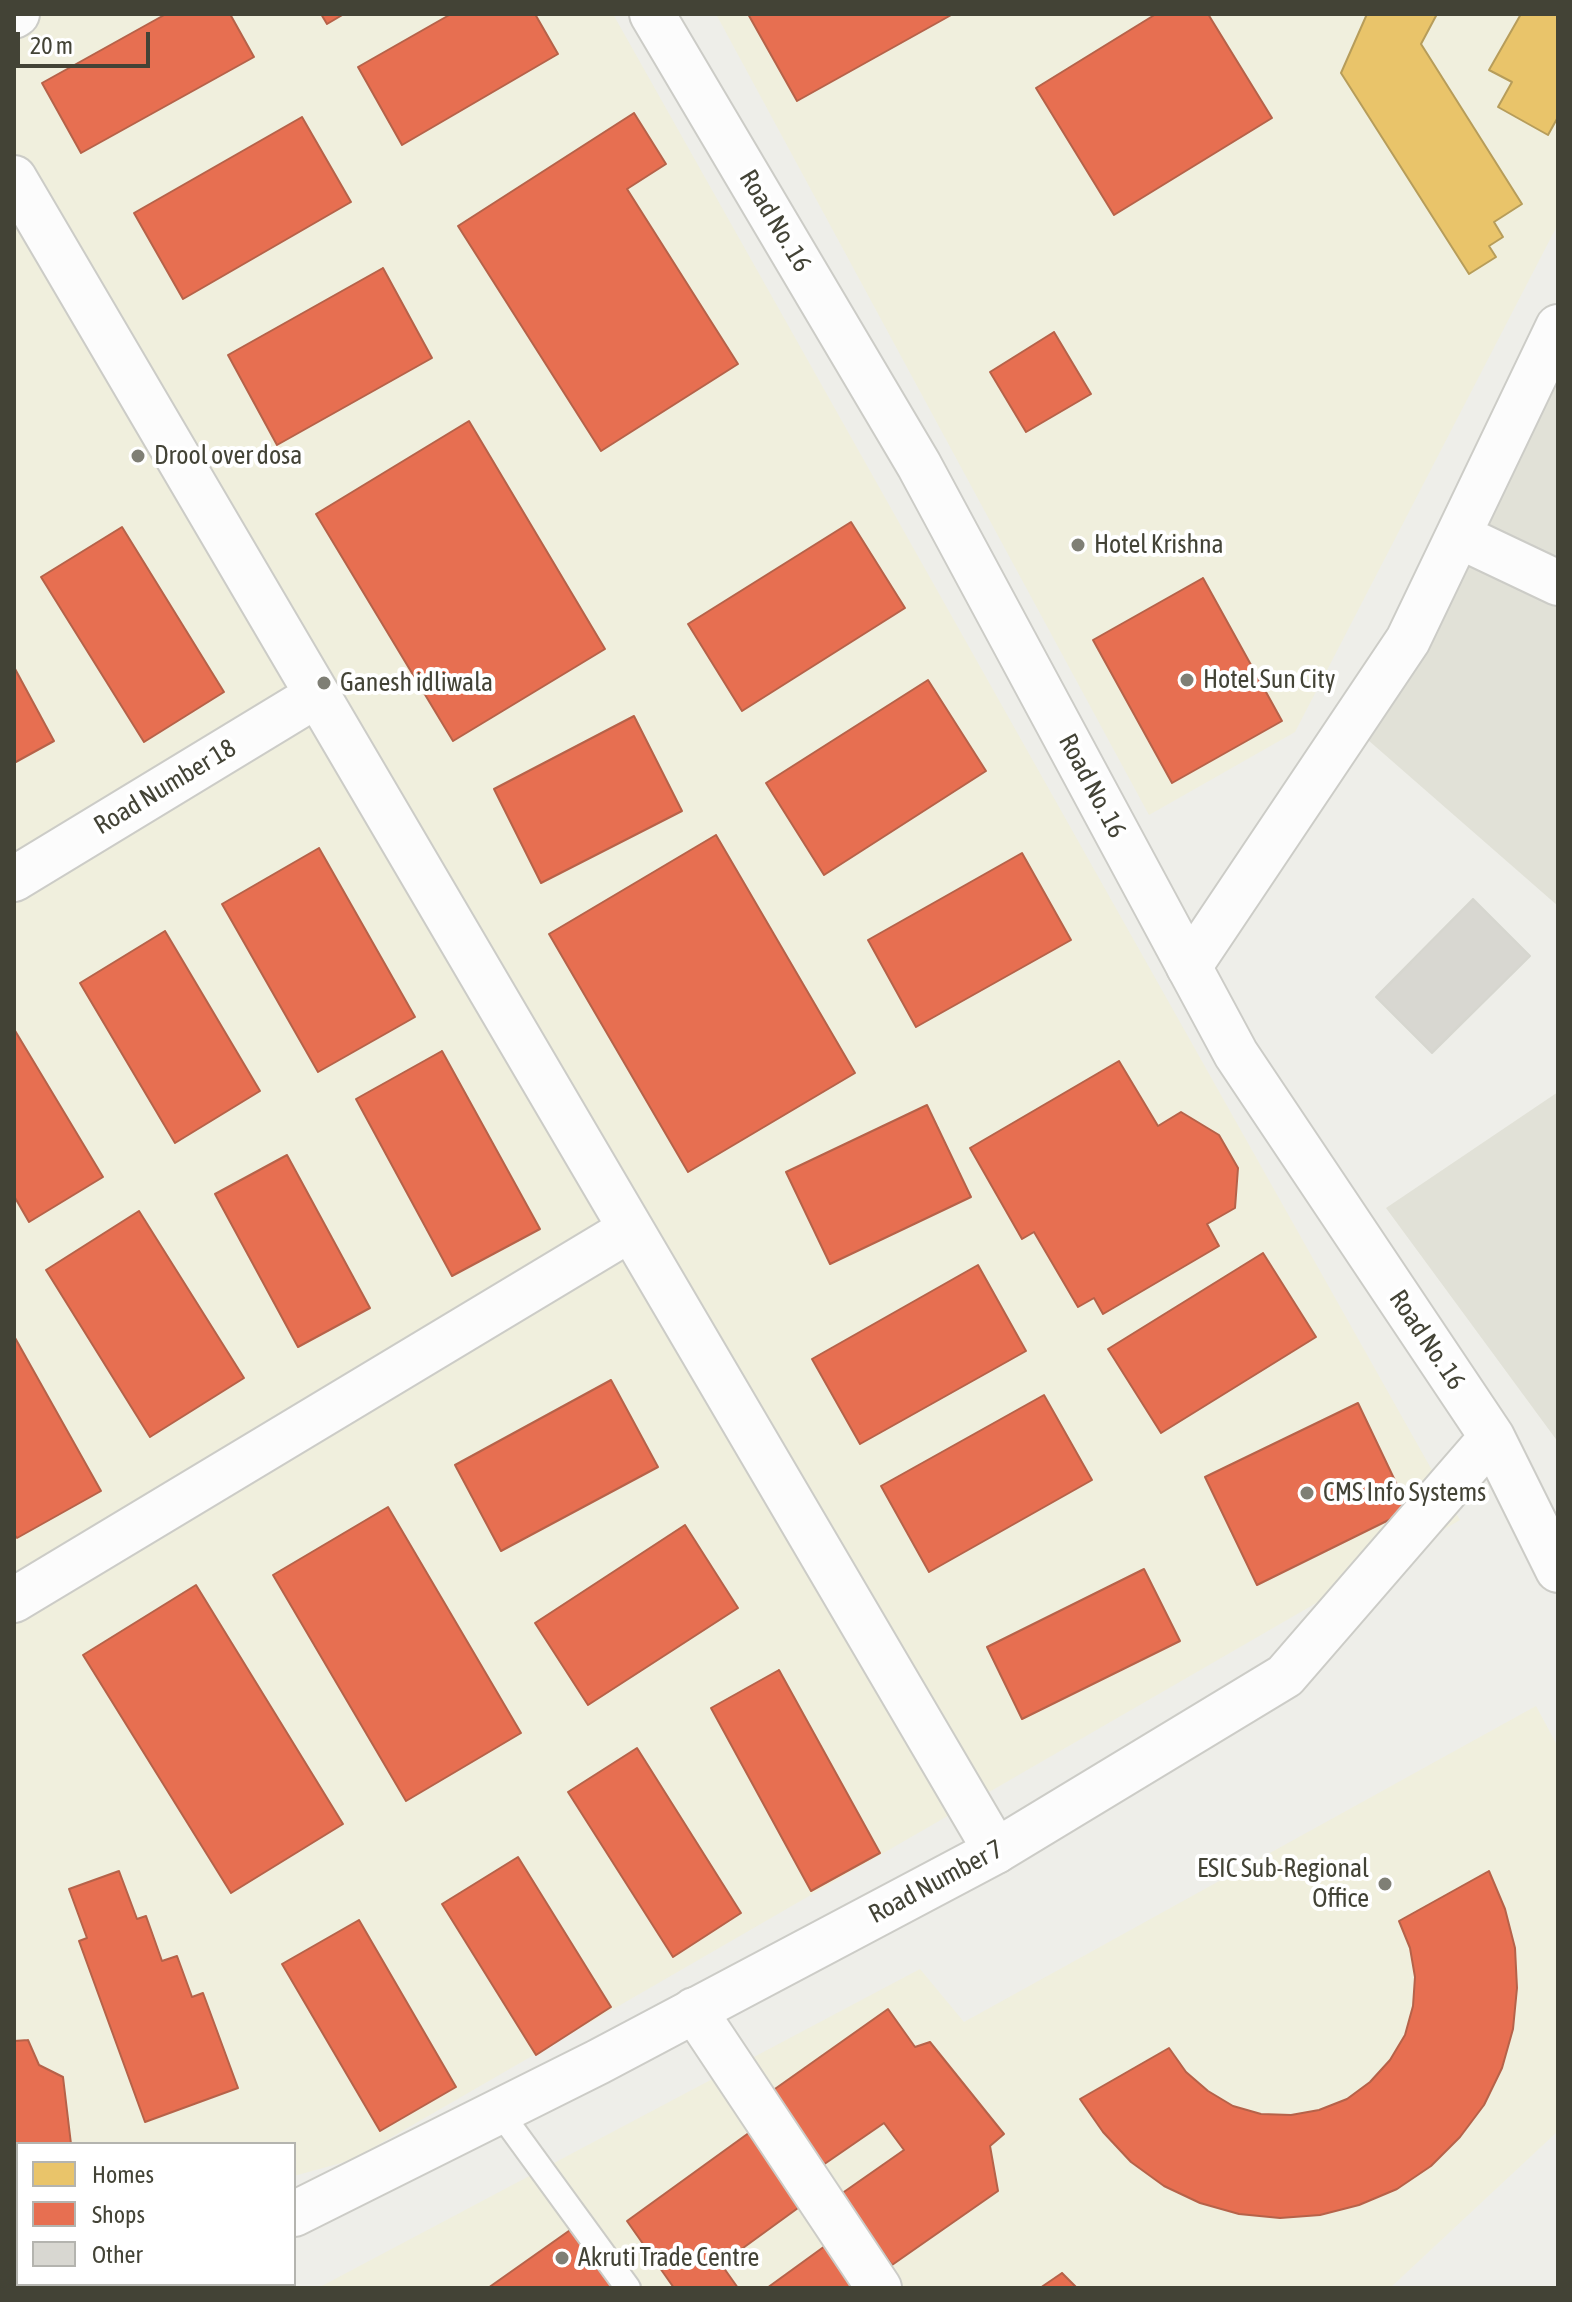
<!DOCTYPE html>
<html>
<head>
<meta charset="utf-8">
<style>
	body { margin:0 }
	#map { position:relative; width:1572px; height:2302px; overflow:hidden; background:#eeeee9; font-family:"Asap Condensed",sans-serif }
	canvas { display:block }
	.frame { position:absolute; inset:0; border:16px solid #434336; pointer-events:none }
	.legend { position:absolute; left:16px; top:2142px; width:280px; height:144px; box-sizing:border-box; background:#fff; border:2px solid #b4b4af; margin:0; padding:10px 14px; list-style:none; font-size:24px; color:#434336 }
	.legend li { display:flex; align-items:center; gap:16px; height:40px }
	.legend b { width:40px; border:2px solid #b4b4af }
	.scale { position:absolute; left:16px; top:32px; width:134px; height:36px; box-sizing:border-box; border:4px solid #434336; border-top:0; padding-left:10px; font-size:24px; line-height:28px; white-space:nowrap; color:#434336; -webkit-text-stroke:6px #fff; paint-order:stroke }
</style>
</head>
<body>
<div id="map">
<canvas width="1572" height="2302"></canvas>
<div class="frame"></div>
<ul class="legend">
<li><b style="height:22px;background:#e9c46a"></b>Homes</li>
<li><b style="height:22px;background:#e76f51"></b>Shops</li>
<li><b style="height:22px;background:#d8d7d1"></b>Other</li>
</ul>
<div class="scale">20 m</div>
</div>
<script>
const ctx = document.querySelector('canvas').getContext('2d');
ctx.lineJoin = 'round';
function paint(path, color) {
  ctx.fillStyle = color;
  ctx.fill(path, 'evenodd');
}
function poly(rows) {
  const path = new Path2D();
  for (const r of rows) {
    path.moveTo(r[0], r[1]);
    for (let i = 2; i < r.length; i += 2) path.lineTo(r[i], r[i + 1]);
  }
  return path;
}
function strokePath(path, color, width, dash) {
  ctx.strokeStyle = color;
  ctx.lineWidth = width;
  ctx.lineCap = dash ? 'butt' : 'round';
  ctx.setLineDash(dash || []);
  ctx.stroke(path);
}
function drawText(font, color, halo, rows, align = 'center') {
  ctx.font = font + ' "Asap Condensed",sans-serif';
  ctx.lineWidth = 8;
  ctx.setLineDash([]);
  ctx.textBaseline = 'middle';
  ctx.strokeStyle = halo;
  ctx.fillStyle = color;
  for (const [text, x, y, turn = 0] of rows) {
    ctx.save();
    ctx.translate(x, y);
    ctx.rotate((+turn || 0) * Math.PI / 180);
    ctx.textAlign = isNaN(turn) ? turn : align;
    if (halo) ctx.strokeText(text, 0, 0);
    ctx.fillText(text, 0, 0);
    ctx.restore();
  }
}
paint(poly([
	[1558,351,1558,906,1368,740],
	[1558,1092,1558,1442,1386,1208]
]), '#e1e1d7');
paint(poly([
	[14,14,613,14,1460,1520,352,2160,294,2176,294,2144,18,2144,18,2251,14,2252],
	[716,14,1558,14,1558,224,1295,732,1149,815],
	[1536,1706,1558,1747,1558,2131,1390,2288,318,2288,920,1969,964,2022]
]), '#f0efdd');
const homes = poly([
	[1367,14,1437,14,1421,44,1522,204,1494,222,1503,237,1489,246,1496,257,1469,274,1341,73,1367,14],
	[1521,14,1558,14,1558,117,1548,135,1498,107,1512,82,1489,70,1521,14]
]);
paint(homes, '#e9c46a');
strokePath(homes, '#b79d5a', 2);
const shops = poly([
	[166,14,230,14,254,57,81,153,42,83,166,14],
	[321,14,344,14,327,24,321,14],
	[451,14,535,14,558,54,402,145,358,67,451,14],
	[748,14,953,14,797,101,748,14],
	[1156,14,1208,14,1272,118,1114,215,1036,88,1156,14],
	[634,113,666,164,627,189,738,364,601,451,458,226,634,113],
	[302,117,351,202,183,299,134,213,302,117],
	[383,268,432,358,277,445,228,355,383,268],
	[1054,332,1091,394,1026,432,990,372,1054,332],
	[469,421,605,649,453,741,316,514,469,421],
	[851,522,905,608,742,711,688,624,851,522],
	[122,527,224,692,144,742,41,577,122,527],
	[1203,578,1282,721,1172,783,1093,640,1203,578],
	[14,667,54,741,14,763,14,667],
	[928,680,986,771,824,875,766,783,928,680],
	[634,716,682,811,541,883,494,789,634,716],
	[716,835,855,1073,688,1172,549,934,716,835],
	[319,848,415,1017,318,1072,222,904,319,848],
	[1022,853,1071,940,916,1027,868,940,1022,853],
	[165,931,260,1091,175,1143,80,983,165,931],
	[14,1029,103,1177,29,1222,14,1196,14,1029],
	[442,1051,540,1229,452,1276,356,1099,442,1051],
	[1119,1061,1158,1126,1181,1112,1219,1135,1238,1168,1235,1208,1207,1224,1219,1246,1103,1314,1094,1298,1078,1307,1034,1232,1022,1239,970,1148,1119,1061],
	[927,1105,971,1197,830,1264,786,1172,927,1105],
	[287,1155,370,1308,298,1347,215,1194,287,1155],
	[139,1211,244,1378,150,1437,46,1270,139,1211],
	[1263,1253,1316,1337,1161,1433,1108,1349,1263,1253],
	[978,1265,1026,1351,860,1444,812,1359,978,1265],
	[14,1336,101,1491,17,1538,14,1534,14,1336],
	[611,1380,658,1467,501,1551,455,1465,611,1380],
	[1044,1395,1092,1480,929,1572,881,1486,1044,1395],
	[1358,1403,1409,1510,1257,1585,1205,1477,1358,1403],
	[388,1507,521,1733,406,1801,273,1575,388,1507],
	[685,1525,738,1608,588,1705,535,1623,685,1525],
	[1144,1569,1180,1641,1022,1719,987,1647,1144,1569],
	[196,1585,343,1824,231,1893,83,1655,196,1585],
	[779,1670,880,1853,811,1891,711,1708,779,1670],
	[637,1748,741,1913,673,1957,568,1792,637,1748],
	[518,1857,611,2007,536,2055,442,1904,518,1857],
	[119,1871,137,1919,146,1916,162,1961,177,1956,192,1997,203,1993,238,2088,145,2122,79,1941,87,1938,69,1889,119,1871],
	[1489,1871,1505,1909,1515,1948,1517,1988,1513,2029,1502,2068,1484,2105,1460,2137,1431,2166,1397,2189,1359,2205,1320,2215,1280,2218,1239,2214,1200,2203,1164,2186,1131,2162,1103,2132,1080,2099,1169,2048,1186,2072,1208,2091,1233,2106,1261,2114,1291,2115,1319,2110,1347,2099,1370,2082,1390,2060,1405,2035,1413,2006,1415,1977,1410,1948,1399,1921,1489,1871],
	[359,1920,456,2087,380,2131,282,1964,359,1920],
	[888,2009,915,2047,930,2042,1004,2134,990,2146,998,2191,892,2265,841,2194,904,2150,884,2123,823,2165,772,2091,888,2009],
	[28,2040,39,2065,63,2077,71,2144,18,2144,18,2215,14,2215,14,2041,28,2040],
	[757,2127,809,2200,721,2264,738,2288,674,2288,627,2221,757,2127],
	[573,2228,614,2288,488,2288,573,2228],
	[836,2238,871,2288,767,2288,836,2238],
	[1062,2273,1077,2288,1040,2288,1062,2273]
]);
paint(shops, '#e76f51');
strokePath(shops, '#b66249', 2);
const building = poly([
	[1473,899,1530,956,1432,1053,1376,997,1473,899]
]);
paint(building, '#d8d7d1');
strokePath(building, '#d6d6cf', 2);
const service = poly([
	[499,2111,628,2288]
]);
const minor = poly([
	[14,178,996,1851],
	[1459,536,1558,583],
	[14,879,317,695],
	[1189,967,1408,640,1558,327],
	[14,1600,629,1230],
	[694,2010,879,2288]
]);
const tertiary = poly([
	[652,14,919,465,1236,1054,1492,1437,1558,1570],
	[14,16,17,14],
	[294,2214,598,2062,996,1851,1285,1676,1492,1437],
	[148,2288,155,2284]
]);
strokePath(service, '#ccccc7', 28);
strokePath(minor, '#ccccc7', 48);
strokePath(tertiary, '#ccccc7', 48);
strokePath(service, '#fcfcfc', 24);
strokePath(minor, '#fcfcfc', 44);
strokePath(tertiary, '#fcfcfc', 44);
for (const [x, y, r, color] of [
	[138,456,8,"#7f7f75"],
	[1078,545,8,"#7f7f75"],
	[1187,680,8,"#7f7f75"],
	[324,683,8,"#7f7f75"],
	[1307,1493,8,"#7f7f75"],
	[1385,1884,8,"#7f7f75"],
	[562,2258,8,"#7f7f75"]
]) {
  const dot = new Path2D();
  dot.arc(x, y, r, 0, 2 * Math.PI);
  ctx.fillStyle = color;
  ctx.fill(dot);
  strokePath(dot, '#fff', 3);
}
drawText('26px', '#434336', '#fff', [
	["Road No. 16",775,221,59],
	["Road No. 16",1092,786,62],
	["Road Number 18",165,787,-31],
	["Road No. 16",1427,1340,56],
	["Road Number 7",936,1882,-28]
]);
drawText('26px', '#434336', '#fff', [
	["Drool over dosa",154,456],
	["Hotel Krishna",1094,545],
	["Hotel Sun City",1203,680],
	["Ganesh idliwala",340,683],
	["CMS Info Systems",1323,1493],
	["ESIC Sub-Regional",1369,1869,"right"],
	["Office",1369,1899,"right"],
	["Akruti Trade Centre",578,2258]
], 'left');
</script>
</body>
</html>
